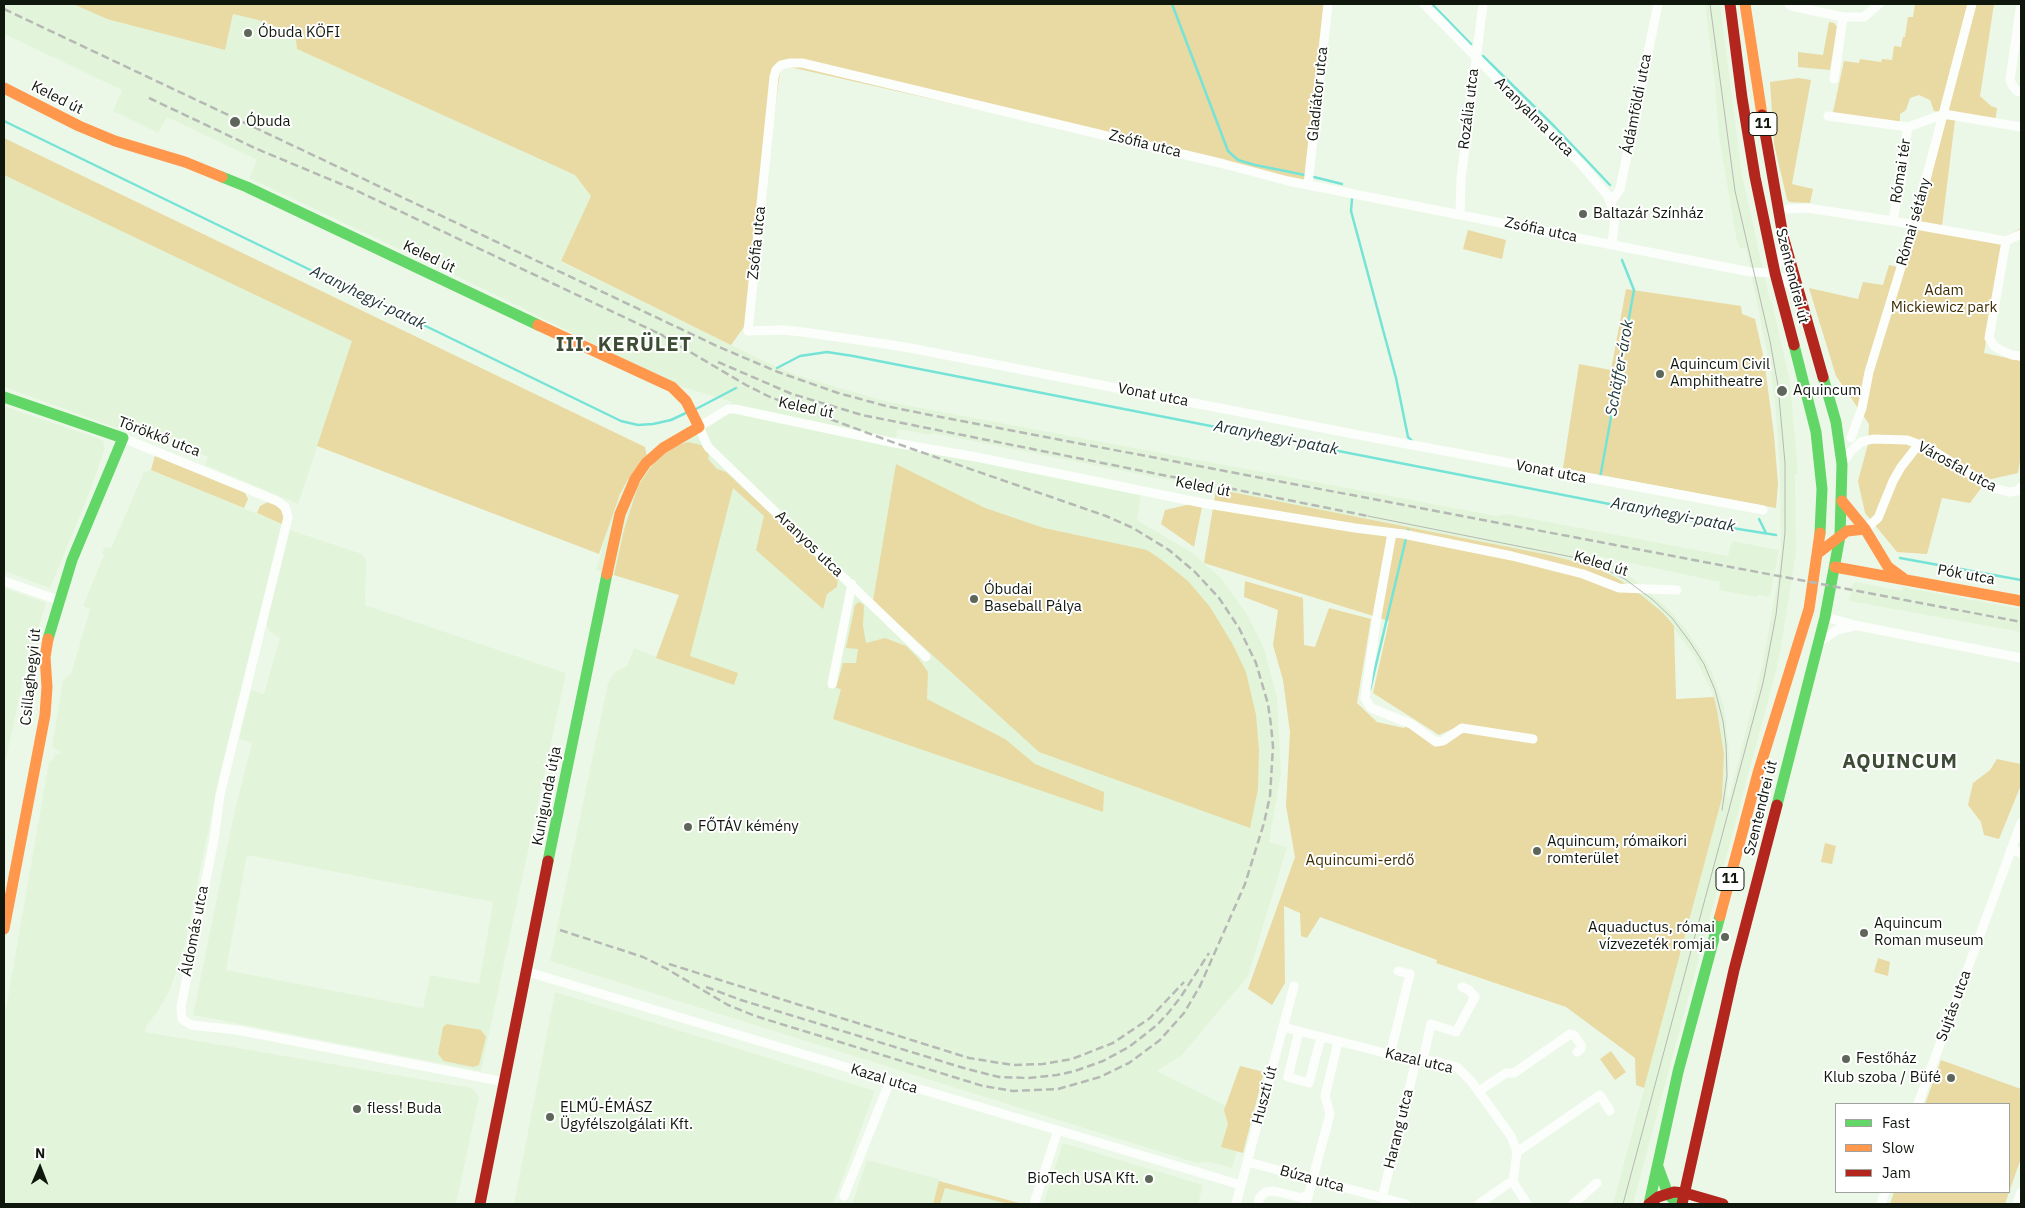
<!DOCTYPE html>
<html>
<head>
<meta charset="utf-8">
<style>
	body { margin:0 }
	#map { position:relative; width:2025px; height:1208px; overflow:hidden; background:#ecf8e7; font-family:"IBM Plex Sans",sans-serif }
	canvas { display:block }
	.frame { position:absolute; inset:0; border:5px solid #10170d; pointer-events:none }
	.legend { position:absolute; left:1835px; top:1103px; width:175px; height:90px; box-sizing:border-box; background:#fff; border:1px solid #9fa29e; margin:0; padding:6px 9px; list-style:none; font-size:15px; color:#10170d }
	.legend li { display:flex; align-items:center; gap:10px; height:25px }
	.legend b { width:25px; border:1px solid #9fa29e }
	.north { position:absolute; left:15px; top:1143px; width:50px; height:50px; -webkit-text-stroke:4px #fff; paint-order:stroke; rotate:1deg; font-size:14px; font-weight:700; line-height:20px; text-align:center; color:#10170d }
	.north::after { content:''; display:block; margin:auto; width:18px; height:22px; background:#10170d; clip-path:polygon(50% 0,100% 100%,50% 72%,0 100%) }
</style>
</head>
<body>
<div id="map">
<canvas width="2025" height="1208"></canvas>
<div class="frame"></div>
<ul class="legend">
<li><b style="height:6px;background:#63d668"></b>Fast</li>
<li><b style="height:6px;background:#ff974d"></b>Slow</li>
<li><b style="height:6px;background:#b3261e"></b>Jam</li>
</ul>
<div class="north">N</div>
</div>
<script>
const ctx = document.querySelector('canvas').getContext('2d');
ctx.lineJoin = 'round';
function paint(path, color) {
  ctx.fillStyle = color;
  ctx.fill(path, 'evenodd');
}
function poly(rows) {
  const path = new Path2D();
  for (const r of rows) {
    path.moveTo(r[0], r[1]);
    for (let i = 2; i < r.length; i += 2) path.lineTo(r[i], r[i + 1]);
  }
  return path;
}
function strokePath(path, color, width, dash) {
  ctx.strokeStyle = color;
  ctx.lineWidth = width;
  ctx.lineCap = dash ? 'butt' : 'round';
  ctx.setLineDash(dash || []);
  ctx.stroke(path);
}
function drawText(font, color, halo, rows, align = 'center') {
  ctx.font = font + ' "IBM Plex Sans",sans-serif';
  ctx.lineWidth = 4;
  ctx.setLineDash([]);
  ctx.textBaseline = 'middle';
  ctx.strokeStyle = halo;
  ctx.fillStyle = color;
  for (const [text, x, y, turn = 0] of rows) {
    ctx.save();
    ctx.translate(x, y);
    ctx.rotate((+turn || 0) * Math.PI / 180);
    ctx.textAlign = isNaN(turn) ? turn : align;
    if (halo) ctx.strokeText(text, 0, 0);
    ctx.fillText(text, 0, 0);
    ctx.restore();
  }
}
paint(poly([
	[4,4,73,4,107,19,225,50,233,14,258,20,295,34,297,49,575,175,591,196,561,262,764,361,796,375,839,388,889,402,1497,516,1506,514,1728,556,1732,541,1779,550,1770,597,1760,595,1756,597,1719,590,1720,582,1588,554,1620,569,1647,590,1668,609,1685,628,1702,654,1712,672,1724,707,1729,753,1727,798,1729,798,1762,667,1777,584,1781,549,1780,470,1775,401,1769,363,1746,248,1740,249,1736,237,1719,137,1715,85,1705,4,1720,4,1742,175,1770,301,1772,302,1790,382,1798,474,1795,475,1796,552,1781,647,1776,671,1633,1204,1613,1204,1722,798,1724,754,1717,710,1712,692,1695,657,1663,613,1615,577,1592,566,1549,555,932,433,931,435,898,429,895,443,1141,495,1137,520,1191,552,1220,577,1246,613,1264,648,1277,698,1281,773,1269,842,1287,847,1248,976,1182,1055,1157,1071,1246,1116,1232,1168,1210,1162,1197,1163,1132,1143,550,961,608,683,615,672,627,666,634,648,656,657,679,595,596,570,611,516,627,481,647,457,733,402,676,385,504,299,249,178,257,160,167,117,158,133,113,111,122,90,4,34],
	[4,175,353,341,298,504,205,465,208,457,167,440,164,445,4,387],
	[4,406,103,440,105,448,89,494,50,588,4,571],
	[151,470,282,524,260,619,258,620,221,769,185,945,170,990,159,1009,146,1027,145,1032,472,1088,479,1097,456,1204,4,1204,4,1020,49,761,52,761,55,753,59,755,61,752,52,747,63,680,71,674,90,609,83,606,104,555,102,553,105,547,111,548,144,472],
	[290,530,362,554,366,561,365,605,566,673,481,1071,193,1015,234,814,252,743,239,739,251,690,264,694,280,638,269,631,266,623],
	[247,855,493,902,479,984,430,975,423,1008,226,970],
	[1856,582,1902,591,1903,587,2021,609,2021,632,1849,601,1853,584],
	[4,588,46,603,25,672,4,768],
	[555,992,875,1091,833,1204,514,1204],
	[1063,1143,1203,1185,1198,1204,1043,1204],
	[867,1160,939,1179,939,1181,1019,1204,852,1204]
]), '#e2f5da');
paint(poly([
	[73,4,1328,4,1308,184,781,65,758,235,749,320,731,345,561,261,591,196,575,175,297,49,295,34,258,20,233,14,225,50,107,19],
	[1915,4,1994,4,1980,96,1991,106,1997,108,1995,123,1934,111,1930,100,1919,95,1910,98,1906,110,1900,114,1900,125,1845,119,1833,112,1844,61,1859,63,1860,59,1881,62,1882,59,1892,60,1894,46,1901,47,1903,37,1905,37,1908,17,1913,17],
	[1829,22,1834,23,1837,27,1830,70,1798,67,1798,52,1823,55],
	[1798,78,1811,80,1792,184,1813,189,1810,203,1789,202,1787,199,1774,144,1770,82],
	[1944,119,1955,120,1942,226,2004,238,2021,228,2021,232,2002,244,1984,353,2021,361,2021,453,2018,473,1987,480,1970,503,1942,498,1927,554,1897,552,1865,513,1858,481,1868,444,1869,424,1836,376,1809,288,1858,299,1863,282,1883,285,1889,265,1897,267],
	[4,138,645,447,647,457,627,481,620,494,599,554,317,446,352,341,4,175],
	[1468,230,1506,240,1502,259,1463,249],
	[1626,289,1741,306,1742,314,1755,319,1764,359,1774,435,1778,484,1776,508,1563,468,1579,364,1611,370],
	[688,442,701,445,709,455,708,459,717,469,726,472,838,577,837,587,827,594,823,609,756,550,764,516,733,488,690,656,738,673,734,685,656,658,679,595,614,575,624,530,638,486,655,461,673,447],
	[155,455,244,491,248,499,244,508,151,470],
	[896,464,985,508,1044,528,1147,550,1163,561,1188,581,1210,607,1232,643,1246,672,1256,715,1259,750,1258,789,1250,828,1039,752,873,601],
	[1216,489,1549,555,1592,566,1615,577,1635,590,1663,613,1674,626,1676,699,1714,697,1717,710,1724,754,1722,798,1644,1088,1636,1085,1635,1058,1566,1007,1436,963,1437,960,1320,917,1307,938,1301,936,1300,913,1284,906,1285,983,1272,1005,1248,989,1295,857,1286,806,1290,732,1283,680,1273,645,1278,610,1244,597,1245,581,1303,598,1304,645,1315,647,1329,608,1371,619,1357,703,1377,722,1404,728,1407,725,1440,744,1461,725,1439,735,1373,693,1389,621,1204,563],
	[268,502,277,506,281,510,285,518,282,524,257,513,260,506],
	[1191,504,1202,507,1194,547,1161,524,1165,510],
	[859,602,864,605,863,626,866,643,885,638,906,646,918,658,928,672,927,699,1005,739,1035,764,1104,792,1103,812,833,719,841,689,836,688,843,663,856,663,858,649,846,648,855,605],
	[1997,759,2021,764,2021,785,1999,839,1984,835,1981,822,1968,805,1973,783,1990,770],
	[1825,843,1836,846,1832,864,1821,862],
	[1878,958,1890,962,1888,976,1874,972],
	[447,1024,481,1030,486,1037,479,1065,473,1067,444,1061,438,1054,443,1027],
	[1611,1051,1626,1072,1615,1080,1600,1059],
	[1941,1060,2021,1089,2021,1158,2005,1204,1890,1204,1894,1192,2009,1192,2009,1104,1925,1104],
	[1240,1066,1264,1072,1243,1153,1221,1147,1228,1124,1224,1110],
	[939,1181,1019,1203,1019,1204,1009,1204,945,1188,940,1204,933,1204]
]), '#e9d9a3');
strokePath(poly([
	[1172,4,1228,151,1238,160,1255,165,1305,175],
	[1432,4,1471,44],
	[1483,56,1555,127,1610,185],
	[4,121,621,421,638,425,653,424,671,420,688,412],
	[1314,177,1342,184],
	[1352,199,1351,211,1396,378,1408,437,1412,441],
	[777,368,800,356,827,352,853,356,1732,528,1776,535],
	[696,409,736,388],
	[1600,478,1634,290,1622,260],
	[1759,519,1766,533],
	[1900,558,2021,580],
	[1370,690,1408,530]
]), '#76e3d7', 2.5);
strokePath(poly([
	[1424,4,1582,165,1608,196,1615,217,1612,245],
	[1789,4,1791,6,1843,17,1864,17,1879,4],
	[2021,4,2010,80,2012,85,2017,91,2021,92],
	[1834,79,1843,17],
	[1908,127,1944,114,2021,127],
	[1308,184,1328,4],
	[1611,202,1620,189,1658,4],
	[1788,209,1807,208,1893,221,1908,127,1828,116],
	[1460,214,1461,179,1483,4],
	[1893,221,2006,241],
	[2006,241,1989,338,1994,346,2001,350,2012,355,2021,356],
	[2006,241,2021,234],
	[1775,270,1785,243],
	[123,438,277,501,285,507,288,517,220,795,214,839,181,1007,182,1019,191,1025,237,1030,505,1082],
	[1851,438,1862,408,1869,372,1914,225,1972,4],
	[1842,464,1851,451,1861,442,1873,439,1907,440,1929,448,1993,488,2009,492,2017,491,2021,487],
	[1763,510,1364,436,905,347,803,332,782,330,748,331,774,77,776,70,781,65,789,63,802,63,1224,164,1288,181,1750,272,1775,273,1798,291],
	[1865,529,1878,518,1893,481,1901,467,1919,444],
	[1392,533,1377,616,1365,698,1371,708,1411,724,1436,742,1443,741,1462,728,1533,739],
	[4,581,58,600],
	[1825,617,1859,626,2021,658],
	[1819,642,1837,630,1854,626],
	[926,657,708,447,699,427,728,409,735,409,895,443,976,457,1202,503,1355,528,1403,534,1512,556,1583,574,1619,588,1677,590],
	[832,684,852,584],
	[2011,849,2021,853],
	[528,972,1241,1185],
	[1283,1027,1416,1061,1423,1059,1457,1067,1471,1081,1511,1136,1517,1152,1513,1182,1527,1204],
	[1299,1031,1288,1077,1309,1083,1321,1037],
	[1390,1055,1410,974,1398,971],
	[1423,1059,1431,1024,1456,1032,1475,997,1469,990,1462,987],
	[1479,1091,1506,1073,1514,1073,1570,1034,1574,1035,1581,1045,1581,1049,1577,1052],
	[1918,1104,2021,823],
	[1517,1152,1600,1095,1610,1111],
	[1248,1162,1406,1204],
	[844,1196,890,1081],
	[1382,1198,1416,1061],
	[1034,1204,1058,1130],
	[1236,1204,1294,986],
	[1258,1204,1260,1197,1266,1192,1274,1191,1302,1198,1308,1195],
	[1306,1204,1330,1114,1325,1096,1338,1042],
	[1479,1204,1509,1183,1513,1182],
	[1573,1204,1597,1183],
	[1881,1204,1885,1192],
	[2017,1204,2021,1192]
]), '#fcfefb', 9);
strokePath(poly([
	[222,177,247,187,538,325],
	[1794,345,1816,432,1822,489,1820,533],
	[4,397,123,438,72,560,48,639],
	[1777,805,1825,617,1840,536,1842,464,1836,422,1823,377],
	[548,861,607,574],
	[1658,1167,1668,1194,1678,1204],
	[1649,1204,1678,1072,1720,916]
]), '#63d668', 11);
strokePath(poly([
	[1745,4,1762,115],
	[4,88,79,126,115,141,185,162,222,177],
	[538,325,672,387,686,401,699,427,663,448,646,463,635,479,620,514,607,574],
	[1842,501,1865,529,1888,567,1903,578],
	[1817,554,1847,531,1865,529],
	[1835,567,2021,601],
	[1720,916,1758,773,1809,609,1820,533],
	[4,929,45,715,47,687,45,657,48,639]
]), '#ff974d', 11);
strokePath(poly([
	[1730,4,1742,98,1755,177,1775,273,1794,345],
	[1762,115,1783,236,1823,377],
	[480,1204,548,861],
	[1649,1204,1658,1197,1674,1192,1685,1193,1723,1204],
	[1682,1204,1734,970,1777,805]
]), '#b3261e', 11);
strokePath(poly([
	[1368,516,1577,558,1599,566,1625,579,1653,600,1672,618,1690,642,1704,664,1715,690,1723,721,1726,744,1727,776,1722,810],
	[1623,1204,1763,683,1776,615,1785,533,1785,463,1778,386,1770,341,1735,191,1710,4]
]), '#b6b8b5', 1);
strokePath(poly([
	[4,9,719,347,778,372,838,393,886,406,935,416,2021,622],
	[149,98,257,149,353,189,664,336],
	[718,362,792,394,862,415,1368,516],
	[560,930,643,957,667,969,728,1005,755,1016,983,1086,1013,1091,1058,1089,1100,1077,1129,1063,1160,1040,1184,1013,1200,986,1245,884,1264,823,1270,796,1273,747,1271,725,1268,704,1256,663,1239,628,1219,598,1195,572,1169,550,1133,528,1106,516,895,443,770,397,746,385,658,333],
	[669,964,969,1058,1013,1065,1043,1064,1072,1059,1113,1043,1150,1018,1184,982],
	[706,987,741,1000,967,1069,999,1077,1028,1078,1057,1075,1075,1071,1103,1061,1129,1047,1157,1025,1169,1012,1180,998,1209,953]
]), '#b6b8b5', 2.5, [8, 4]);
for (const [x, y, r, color] of [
	[248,33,5,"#5d6659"],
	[235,122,6,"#5d6659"],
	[1583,214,5,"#5d6659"],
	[1660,374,5,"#5d6659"],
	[1782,391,6,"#5d6659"],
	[974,599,5,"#5d6659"],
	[688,827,5,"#5d6659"],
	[1537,851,5,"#5d6659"],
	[1864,933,5,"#5d6659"],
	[1725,937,5,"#5d6659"],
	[1846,1059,5,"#5d6659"],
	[1951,1078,5,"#5d6659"],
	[357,1109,5,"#5d6659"],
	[550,1117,5,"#5d6659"],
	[1149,1179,5,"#5d6659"]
]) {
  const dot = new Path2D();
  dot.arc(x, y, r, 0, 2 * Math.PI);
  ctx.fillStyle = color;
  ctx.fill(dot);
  strokePath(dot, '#fff', 2);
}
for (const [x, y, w] of [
	[1763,124,28],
	[1730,879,28]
]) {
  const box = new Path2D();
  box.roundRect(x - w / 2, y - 11.5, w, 23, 4);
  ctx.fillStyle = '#fff';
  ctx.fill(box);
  strokePath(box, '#10170d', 1);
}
drawText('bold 14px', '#10170d', null, [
	["11",1763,124],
	["11",1730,879]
]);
drawText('15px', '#10170d', '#fff', [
	["Óbuda KÖFI",258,33],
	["Óbuda",246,122],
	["Baltazár Színház",1593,214],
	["Aquincum Civil",1670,365],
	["Amphitheatre",1670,382],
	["Aquincum",1793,391],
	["Óbudai",984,590],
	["Baseball Pálya",984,607],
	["FŐTÁV kémény",698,827],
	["Aquincum, rómaikori",1547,842],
	["romterület",1547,859],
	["Aquincum",1874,924],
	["Roman museum",1874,941],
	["Aquaductus, római",1715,928,"right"],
	["vízvezeték romjai",1715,945,"right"],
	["Festőház",1856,1059],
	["Klub szoba / Büfé",1941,1078,"right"],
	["ELMŰ-ÉMÁSZ",560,1108],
	["Ügyfélszolgálati Kft.",560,1125],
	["fless! Buda",367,1109],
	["BioTech USA Kft.",1139,1179,"right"]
], 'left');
drawText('15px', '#10170d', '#fff', [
	["Gladiátor utca",1318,94,-84],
	["Keled út",57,98,27],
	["Ádámföldi utca",1637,104,-79],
	["Rozália utca",1469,109,-83],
	["Aranyalma utca",1534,117,45],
	["Zsófia utca",1145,144,14],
	["Római tér",1901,171,-81],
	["Római sétány",1914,222,-74],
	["Zsófia utca",1541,230,12],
	["Zsófia utca",757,243,-84],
	["Keled út",429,257,26],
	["Szentendrei út",1792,276,76],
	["Vonat utca",1153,395,11],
	["Keled út",806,408,12],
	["Törökkő utca",159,437,21],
	["Városfal utca",1957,467,29],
	["Vonat utca",1551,472,11],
	["Keled út",1203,487,11],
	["Aranyos utca",809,544,44],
	["Keled út",1601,564,17],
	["Pók utca",1966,575,10],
	["Csillaghegyi út",31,677,-84],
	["Kunigunda útja",547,796,-79],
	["Szentendrei út",1761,808,-76],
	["Áldomás utca",195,931,-79],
	["Sujtás utca",1954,1006,-70],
	["Kazal utca",1419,1061,13],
	["Kazal utca",884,1079,17],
	["Huszti út",1265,1095,-75],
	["Harang utca",1399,1129,-76],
	["Búza utca",1312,1179,15]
]);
drawText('15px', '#3f2e02', '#fff', [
	["Adam",1944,291],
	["Mickiewicz park",1944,308],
	["Aquincumi-erdő",1360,861]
]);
drawText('italic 16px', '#1c3432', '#fff', [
	["Aranyhegyi-patak",368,298,26],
	["Schäffer-árok",1620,368,-80],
	["Aranyhegyi-patak",1276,438,11],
	["Aranyhegyi-patak",1673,515,11]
]);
ctx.letterSpacing = '1px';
drawText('bold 20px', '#3c4c35', '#fff', [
	["III. KERÜLET",624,345],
	["AQUINCUM",1900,762]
]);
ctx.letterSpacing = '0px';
</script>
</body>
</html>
